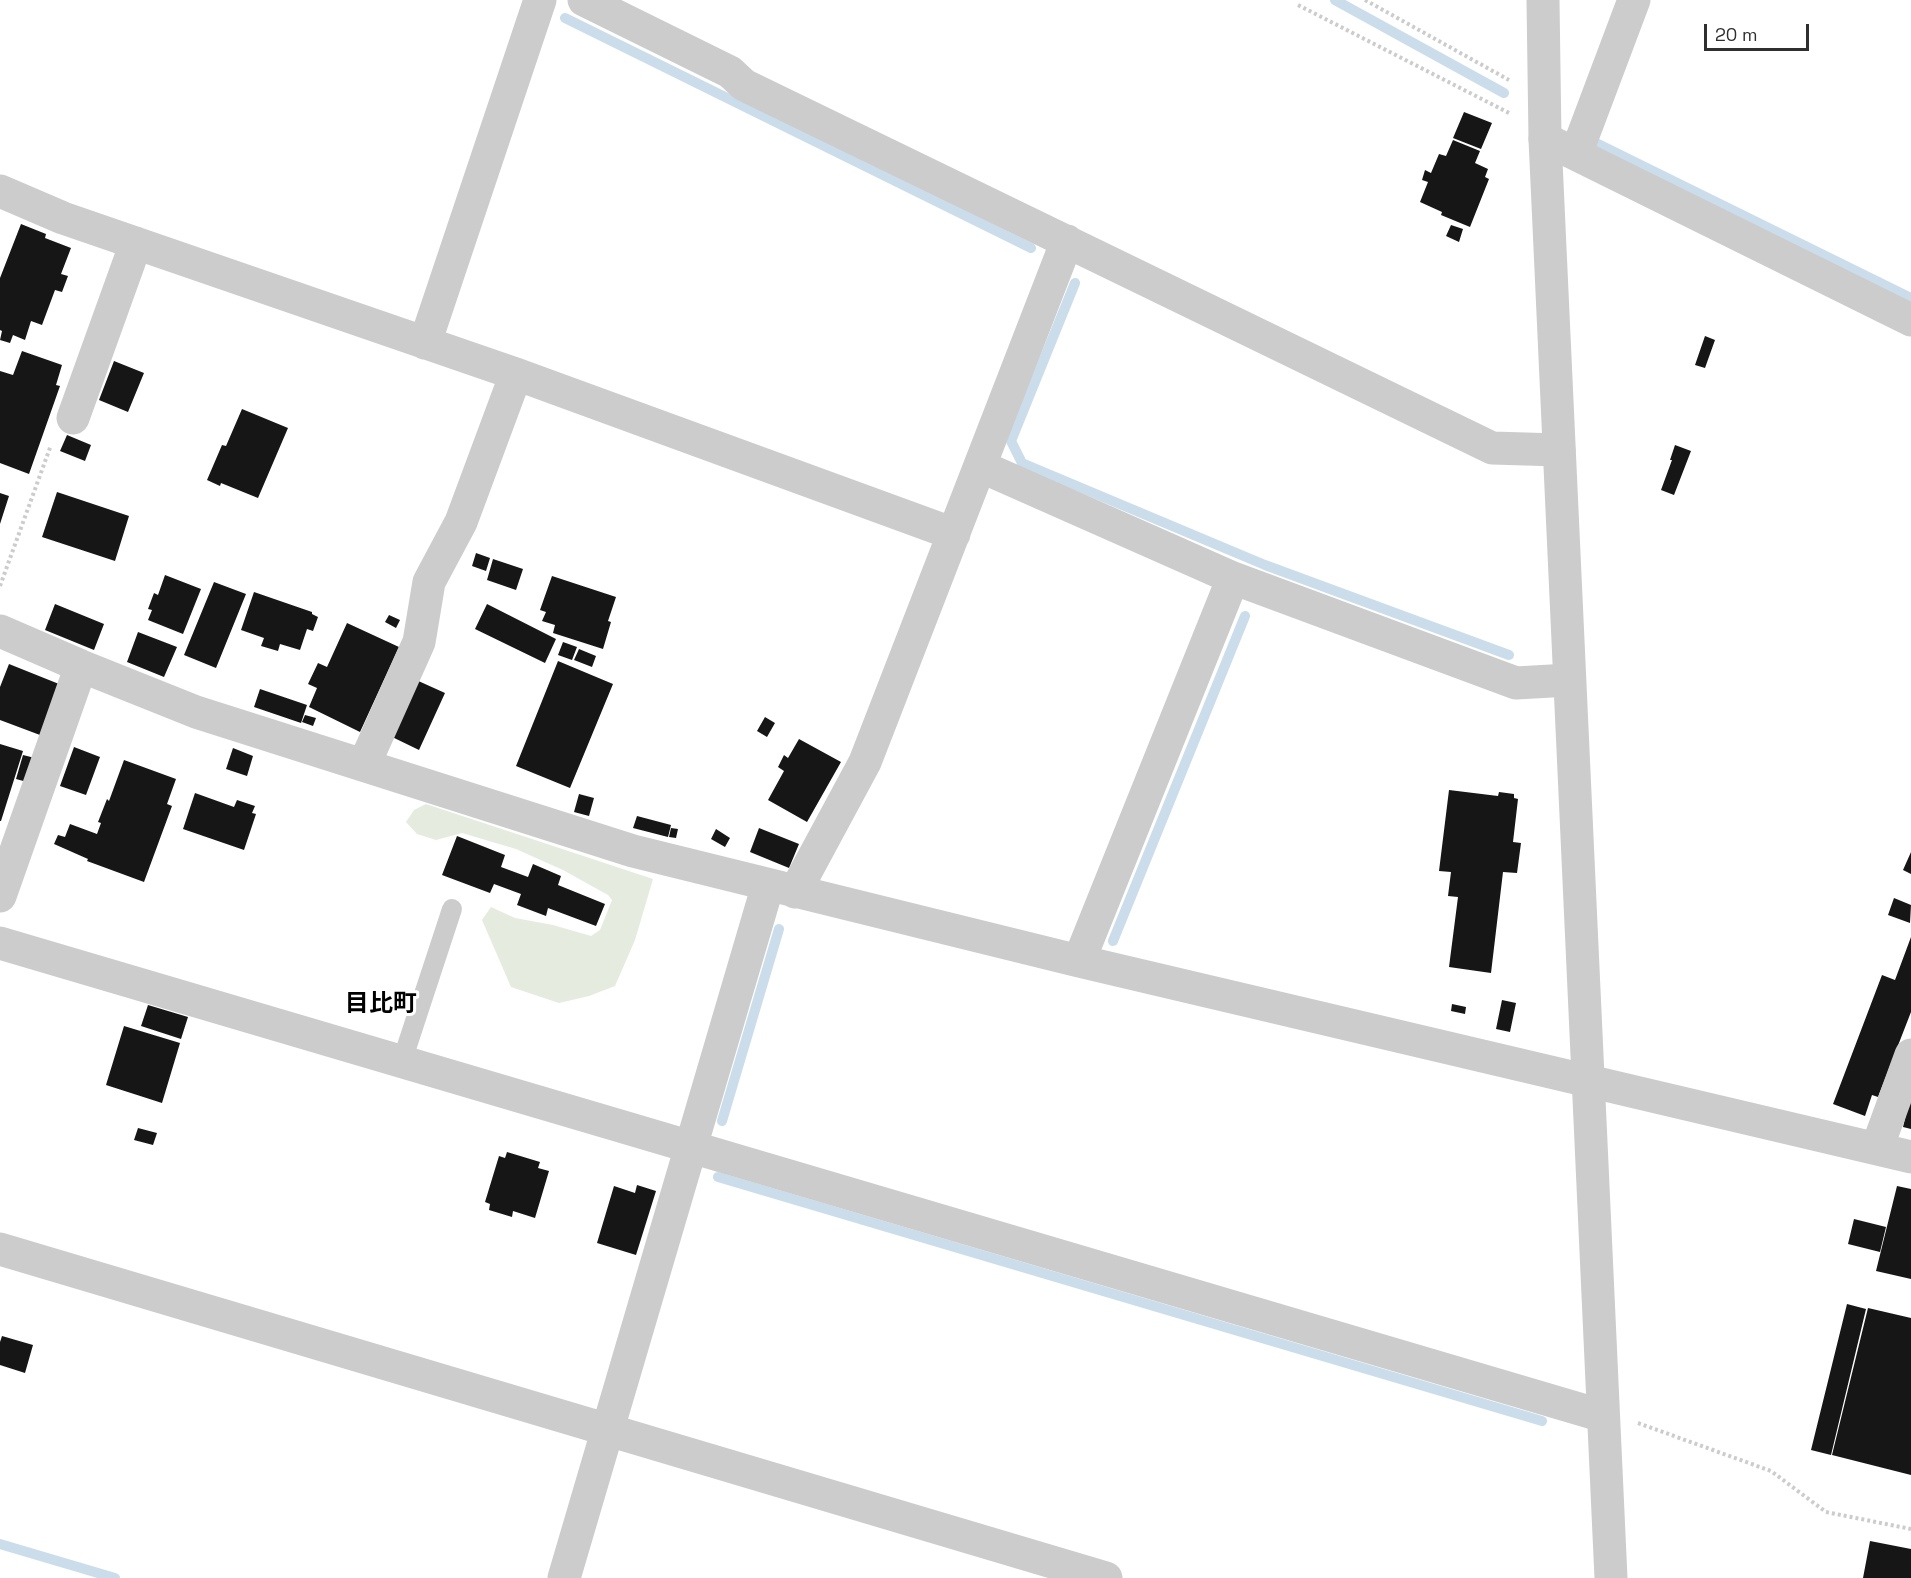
<!DOCTYPE html>
<html>
<head>
<meta charset="utf-8">
<style>
	body { margin:0 }
	#map { position:relative; width:1911px; height:1578px; overflow:hidden; background:#fff; font-family:"Space Grotesk",sans-serif }
	canvas { display:block }
	.scale { position:absolute; left:1704px; top:24px; width:105px; height:27px; box-sizing:border-box; border:3px solid #2f2f2f; border-top:0; padding-left:8px; font-size:18px; line-height:21px; white-space:nowrap; color:#2f2f2f; -webkit-text-stroke:4px #fff; paint-order:stroke }
</style>
</head>
<body>
<div id="map">
<canvas width="1911" height="1578"></canvas>
<div class="scale">20 m</div>
</div>
<script>
const ctx = document.querySelector('canvas').getContext('2d');
ctx.lineJoin = 'round';
function paint(path, color) {
  ctx.fillStyle = color;
  ctx.fill(path, 'evenodd');
}
function poly(rows) {
  const path = new Path2D();
  for (const r of rows) {
    path.moveTo(r[0], r[1]);
    for (let i = 2; i < r.length; i += 2) path.lineTo(r[i], r[i + 1]);
  }
  return path;
}
function strokePath(path, color, width, dash) {
  ctx.strokeStyle = color;
  ctx.lineWidth = width;
  ctx.lineCap = dash ? 'butt' : 'round';
  ctx.setLineDash(dash || []);
  ctx.stroke(path);
}
function drawText(font, color, halo, rows, align = 'center') {
  ctx.font = font + ' "Space Grotesk","Noto Sans JP",sans-serif';
  ctx.lineWidth = 6;
  ctx.setLineDash([]);
  ctx.textBaseline = 'middle';
  ctx.strokeStyle = halo;
  ctx.fillStyle = color;
  for (const [text, x, y, turn = 0] of rows) {
    ctx.save();
    ctx.translate(x, y);
    ctx.rotate((+turn || 0) * Math.PI / 180);
    ctx.textAlign = isNaN(turn) ? turn : align;
    if (halo) ctx.strokeText(text, 0, 0);
    ctx.fillText(text, 0, 0);
    ctx.restore();
  }
}
paint(poly([
	[426,804,653,879,635,940,615,986,589,996,559,1003,511,987,482,920,491,907,515,918,553,925,591,936,600,930,612,900,608,895,563,870,516,849,462,833,436,840,417,834,406,822,414,810]
]), '#e5ebde');
strokePath(poly([
	[1335,0,1504,93],
	[565,18,1031,248],
	[1594,142,1911,298],
	[1075,283,1011,441,1022,463,1265,565,1509,655],
	[1113,941,1245,616],
	[722,1121,779,929],
	[718,1177,1542,1421],
	[0,1544,115,1578]
]), '#cbddea', 10);
paint(poly([
	[1464,112,1492,123,1481,149,1453,138],
	[1453,140,1480,151,1475,163,1488,169,1485,177,1489,179,1470,227,1441,215,1442,212,1420,202,1428,182,1422,180,1425,170,1431,173,1439,154,1446,156],
	[21,224,46,234,45,238,71,248,61,274,68,276,62,292,55,290,42,325,31,321,25,340,13,335,10,343,0,340,2,331,0,330,0,278],
	[1451,225,1463,229,1459,242,1446,236],
	[1705,336,1715,340,1705,368,1695,365],
	[22,351,62,365,56,385,60,386,29,474,0,463,0,371,13,375],
	[114,361,144,373,128,412,99,400],
	[242,409,288,428,258,498,221,483,220,486,207,480,222,445,226,446],
	[67,435,91,445,85,461,60,451],
	[1675,445,1691,451,1674,495,1661,490,1672,460,1670,460],
	[57,492,129,516,115,561,42,537],
	[0,493,9,496,0,524],
	[476,553,490,558,486,571,472,566],
	[493,559,523,569,516,590,487,580],
	[165,575,201,589,183,634,148,620,152,610,148,609,154,593,158,595],
	[552,576,616,597,608,621,611,622,603,649,553,633,555,625,542,621,546,612,540,610],
	[214,582,246,594,216,668,184,655],
	[254,592,312,612,312,614,318,617,313,631,307,629,300,650,280,644,278,651,261,646,264,638,241,630],
	[55,604,104,624,94,650,45,630],
	[487,604,556,639,545,663,475,629],
	[389,615,400,620,396,628,385,622],
	[347,623,399,647,360,732,309,707,317,688,308,684,318,663,327,667],
	[138,632,177,647,164,677,127,662],
	[563,642,577,647,572,660,558,655],
	[579,649,596,656,592,667,574,660],
	[558,661,613,684,570,788,516,766],
	[9,664,59,684,40,735,0,720,0,687],
	[414,679,445,693,419,750,388,735],
	[260,689,307,705,301,723,254,707],
	[305,715,316,718,313,726,302,722],
	[765,717,775,723,767,737,757,731],
	[799,739,841,762,807,822,768,800,784,771,778,767,784,755,788,758],
	[0,744,23,751,1,821,0,821],
	[74,747,100,757,86,795,60,786],
	[233,748,253,756,247,776,226,769],
	[23,755,35,758,27,782,16,779],
	[124,760,176,779,167,804,172,806,144,882,87,861,88,859,54,844,58,835,65,837,70,824,97,834,101,823,98,822,107,799,109,801],
	[1449,790,1498,796,1499,792,1514,794,1514,798,1518,799,1513,842,1521,843,1517,873,1503,872,1491,973,1449,967,1458,897,1448,896,1451,872,1439,871],
	[195,793,234,807,237,800,255,806,252,813,256,814,244,850,183,829],
	[579,794,594,798,589,816,574,812],
	[637,816,671,825,668,837,633,828],
	[671,828,678,829,676,838,669,837],
	[759,828,799,844,789,868,750,852],
	[716,829,730,838,725,847,711,839],
	[457,836,505,855,501,867,528,877,533,864,561,876,558,885,605,904,596,926,548,908,546,916,517,905,521,894,494,884,490,893,442,875],
	[1911,852,1911,874,1903,870],
	[1894,898,1911,905,1910,923,1888,915],
	[1911,937,1911,1012,1878,1097,1872,1095,1865,1116,1833,1104,1882,975,1895,980],
	[1502,1000,1516,1003,1510,1032,1496,1029],
	[1452,1004,1466,1007,1465,1014,1451,1011],
	[148,1005,188,1017,181,1039,141,1026],
	[124,1026,180,1043,162,1103,106,1085],
	[1910,1099,1911,1099,1911,1129,1903,1127],
	[138,1128,157,1133,153,1145,134,1140],
	[507,1152,540,1162,538,1168,549,1171,535,1218,513,1211,512,1217,489,1210,490,1204,485,1202,499,1156,505,1158],
	[637,1185,656,1191,636,1255,597,1243,614,1186,635,1193],
	[1897,1186,1911,1189,1911,1279,1876,1271],
	[1854,1219,1886,1227,1880,1252,1848,1244],
	[1847,1304,1866,1309,1831,1455,1811,1450],
	[1868,1308,1911,1318,1911,1475,1832,1455],
	[2,1336,33,1345,25,1373,0,1365,0,1342],
	[1870,1541,1911,1549,1911,1578,1863,1578]
]), '#161616');
strokePath(poly([
	[1365,0,1509,80],
	[1298,5,1511,114],
	[0,586,51,445],
	[1638,1423,1771,1471,1826,1512,1911,1529]
]), '#ccc', 4, [3, 3]);
strokePath(poly([
	[402,1061,452,909]
]), '#ccc', 20);
strokePath(poly([
	[584,0,730,72,744,85,1492,448,1559,450],
	[1545,139,1911,320],
	[1576,154,1634,0],
	[0,191,63,218,516,374,954,534],
	[425,343,540,0],
	[73,418,136,243],
	[980,466,1233,578,1516,683,1569,680],
	[0,631,81,666,196,712,633,851,1079,961,1911,1157],
	[364,765,419,642,429,582,461,522,516,374],
	[795,892,865,762,1067,241],
	[0,896,81,666],
	[0,943,1603,1416],
	[1079,961,1233,578],
	[1877,1148,1911,1055],
	[0,1249,1106,1578],
	[564,1578,768,885]
]), '#ccc', 33);
strokePath(poly([
	[1543,0,1545,139,1611,1578]
]), '#ccc', 33);
drawText('bold 24px', '#000', '#fff', [
	["目比町",381,1004]
]);
</script>
</body>
</html>
